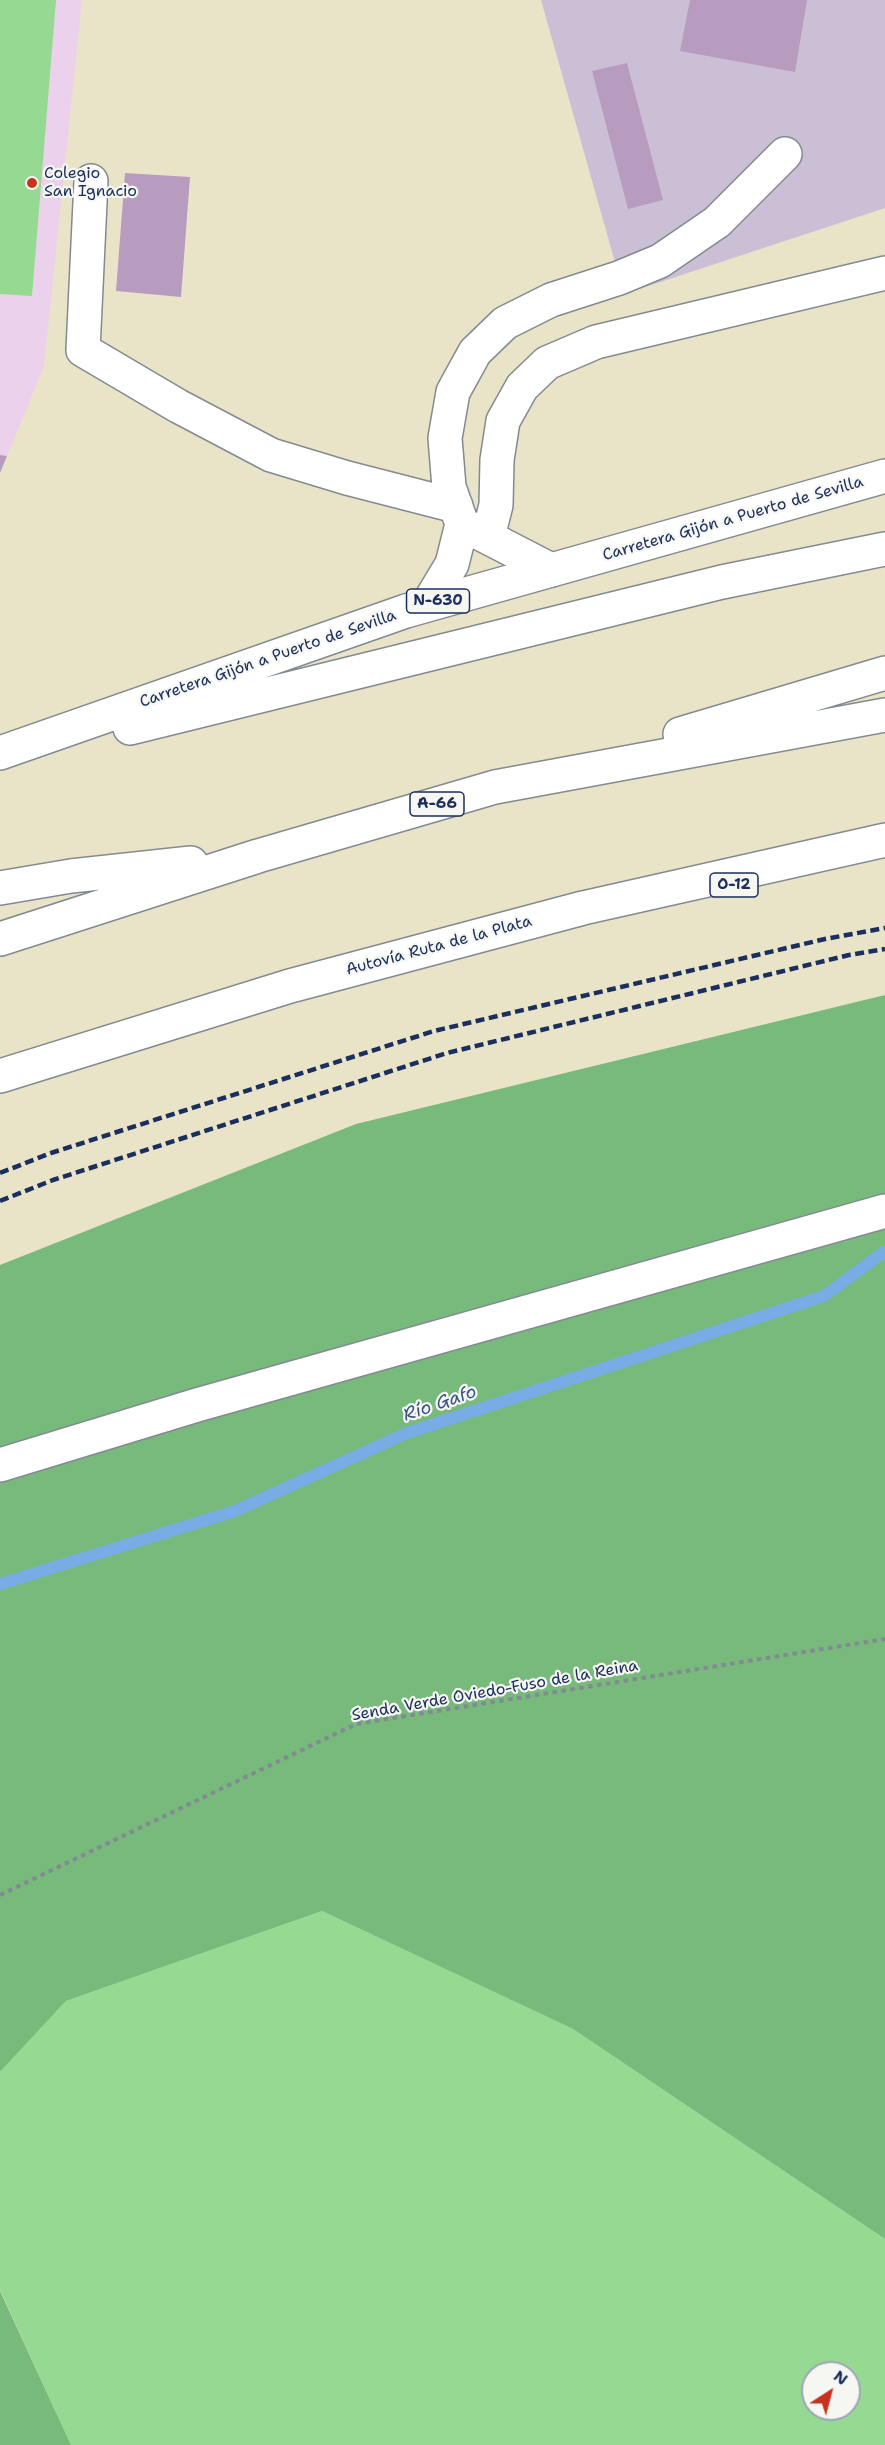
<!DOCTYPE html>
<html>
<head>
<meta charset="utf-8">
<style>
	body { margin:0 }
	#map { position:relative; width:885px; height:2445px; overflow:hidden; background:#e9e4c7; font-family:"Shantell Sans",sans-serif }
	canvas { display:block }
	.north { position:absolute; left:801px; top:2361px; width:60px; height:60px; box-sizing:border-box; background:#f6f6f2; border:2px solid #9ea6b7; border-radius:50%; rotate:36deg; font-size:16px; font-weight:700; line-height:24px; text-align:center; color:#1b2f5e }
	.north::after { content:''; display:block; margin:auto; width:21px; height:27px; background:#c8321e; clip-path:polygon(50% 0,100% 100%,50% 72%,0 100%) }
</style>
</head>
<body>
<div id="map">
<canvas width="885" height="2445"></canvas>
<div class="north">N</div>
</div>
<script>
const ctx = document.querySelector('canvas').getContext('2d');
ctx.lineJoin = 'round';
function paint(path, color) {
  ctx.fillStyle = color;
  ctx.fill(path, 'evenodd');
}
function poly(rows) {
  const path = new Path2D();
  for (const r of rows) {
    path.moveTo(r[0], r[1]);
    for (let i = 2; i < r.length; i += 2) path.lineTo(r[i], r[i + 1]);
  }
  return path;
}
function strokePath(path, color, width, dash) {
  ctx.strokeStyle = color;
  ctx.lineWidth = width;
  ctx.lineCap = dash ? 'butt' : 'round';
  ctx.setLineDash(dash || []);
  ctx.stroke(path);
}
function drawText(font, color, halo, rows, align = 'center') {
  ctx.font = font + ' "Shantell Sans",sans-serif';
  ctx.lineWidth = 4.5;
  ctx.setLineDash([]);
  ctx.textBaseline = 'middle';
  ctx.strokeStyle = halo;
  ctx.fillStyle = color;
  for (const [text, x, y, turn = 0] of rows) {
    ctx.save();
    ctx.translate(x, y);
    ctx.rotate((+turn || 0) * Math.PI / 180);
    ctx.textAlign = isNaN(turn) ? turn : align;
    if (halo) ctx.strokeText(text, 0, 0);
    ctx.fillText(text, 0, 0);
    ctx.restore();
  }
}
paint(poly([
	[0,0,82,0,44,366,0,473]
]), '#ebd1eb');
paint(poly([
	[541,0,885,0,885,208,624,294]
]), '#cbbfd5');
paint(poly([
	[0,0,56,0,32,296,0,294],
	[322,1911,573,2029,885,2239,885,2445,71,2445,0,2290,0,2072,66,2001],
	[813,2373,849,2373,849,2409,813,2409]
]), '#95d992');
paint(poly([
	[885,995,885,2239,573,2029,322,1911,66,2001,0,2072,0,1265,356,1124],
	[0,2290,0,2291,71,2445,0,2445]
]), '#78b97c');
strokePath(poly([
	[0,1584,235,1511,407,1433,824,1296,885,1251]
]), '#77ace5', 12);
paint(poly([
	[690,0,807,0,795,72,680,51],
	[627,63,663,200,628,209,592,71],
	[125,173,190,177,181,297,116,291],
	[0,455,7,456,0,473]
]), '#b89cc0');
const minor = poly([
	[91,181,83,350,178,406,271,455,347,478,456,506],
	[488,537,496,505,497,460,503,421,522,387,547,363,596,342,885,273],
	[551,570,462,524,449,487,445,438,453,392,475,352,505,323,551,300,619,278,660,261,717,222,785,154],
	[428,604,452,564,462,524],
	[0,1465,197,1405,885,1211]
]);
const highway = poly([
	[130,728,722,582,885,549],
	[680,734,885,673],
	[0,753,406,611,885,476],
	[0,888,71,876,191,863],
	[0,939,258,856,495,787,885,715],
	[0,1076,290,986,583,908,885,840]
]);
strokePath(minor, '#828a92', 36);
strokePath(highway, '#828a92', 36);
strokePath(poly([
	[0,1895,356,1724,885,1639]
]), '#828a92', 4, [4.5, 4.5]);
strokePath(minor, '#fff', 33);
strokePath(highway, '#fff', 33);
strokePath(poly([
	[0,1173,51,1153,434,1031,825,939,885,928],
	[0,1201,53,1180,447,1053,849,955,885,949]
]), '#1b2f5e', 4.5, [9, 4.5]);
for (const [x, y, r, color] of [
	[32,183,6,"#c8321e"]
]) {
  const dot = new Path2D();
  dot.arc(x, y, r, 0, 2 * Math.PI);
  ctx.fillStyle = color;
  ctx.fill(dot);
  strokePath(dot, '#f6f6f2', 2);
}
for (const [x, y, w] of [
	[438,601,63],
	[437,804,54],
	[734,885,48]
]) {
  const box = new Path2D();
  box.roundRect(x - w / 2, y - 12, w, 24, 4.5);
  ctx.fillStyle = '#f6f6f2';
  ctx.fill(box);
  strokePath(box, '#1b2f5e', 1.5);
}
drawText('bold 15px', '#1b2f5e', null, [
	["N-630",438,601],
	["A-66",437,804],
	["O-12",734,885]
]);
drawText('16px', '#1b2f5e', '#f6f6f2', [
	["Colegio",44,174],
	["San Ignacio",44,192]
], 'left');
drawText('16px', '#1b2f5e', '#f6f6f2', [
	["Carretera Gijón a Puerto de Sevilla",733,519,-16],
	["Carretera Gijón a Puerto de Sevilla",268,659,-19],
	["Autovía Ruta de la Plata",439,946,-15],
	["Senda Verde Oviedo-Fuso de la Reina",495,1691,-10]
]);
drawText('italic 18px', '#375486', '#f6f6f2', [
	["Río Gafo",440,1404,-19]
]);
</script>
</body>
</html>
